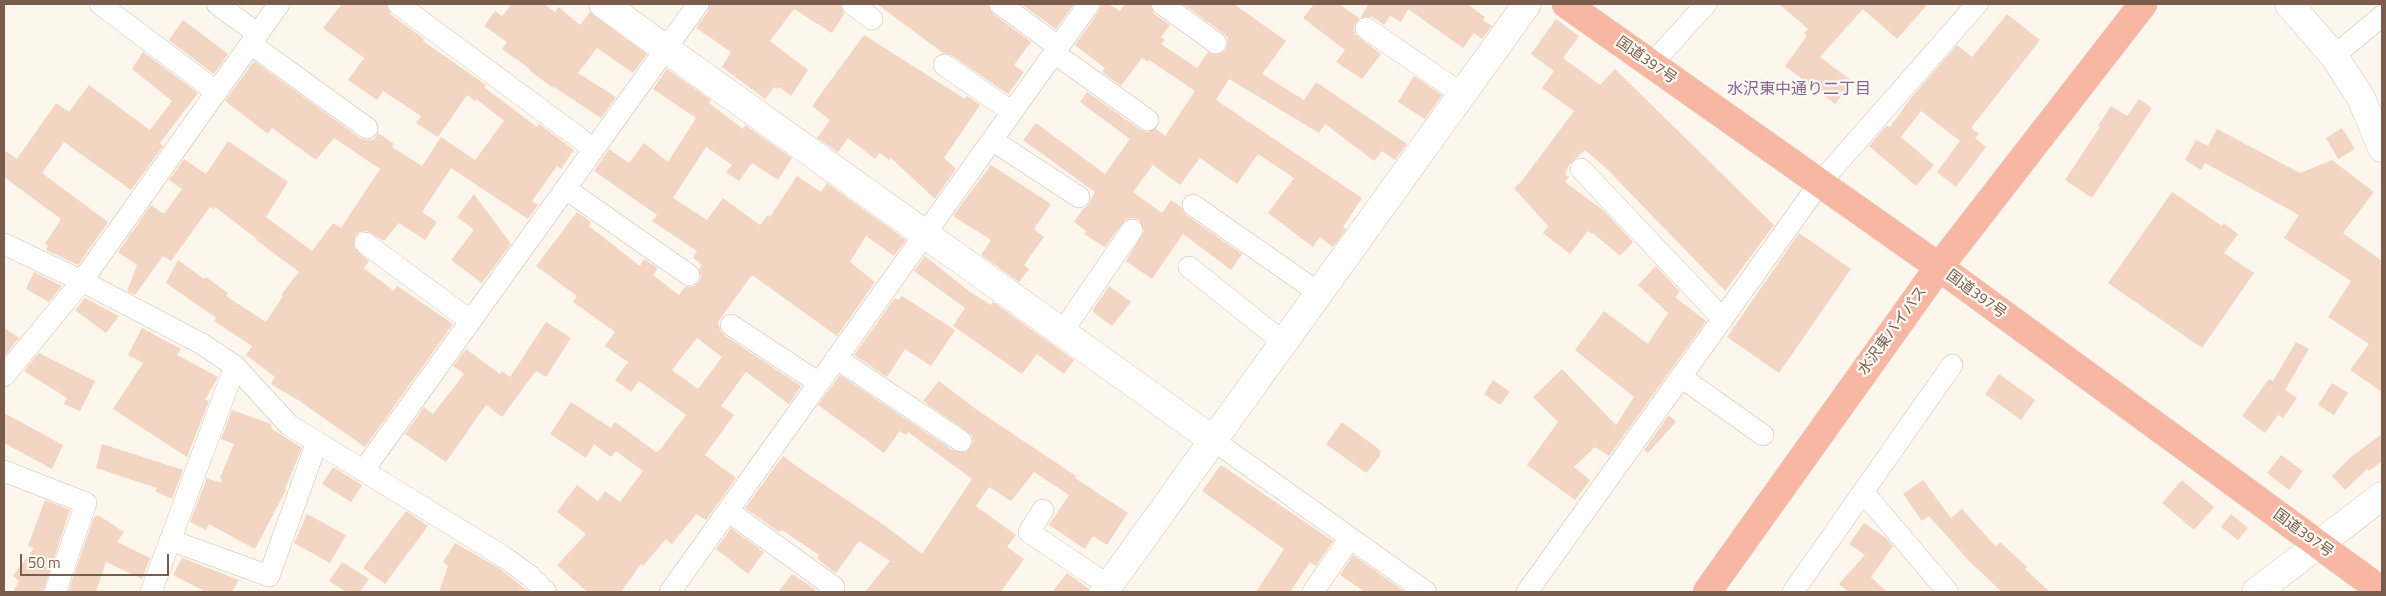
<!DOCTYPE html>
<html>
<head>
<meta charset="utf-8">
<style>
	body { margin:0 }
	#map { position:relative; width:2386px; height:596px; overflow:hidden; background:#fdf6ec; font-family:"Titillium Web",sans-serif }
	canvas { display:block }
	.frame { position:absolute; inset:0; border:5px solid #7a5c4d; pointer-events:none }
	.scale { position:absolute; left:20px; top:554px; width:149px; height:22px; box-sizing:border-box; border:2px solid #7a5c4d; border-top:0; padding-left:6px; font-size:15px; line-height:18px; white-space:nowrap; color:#7a5c4d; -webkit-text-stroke:4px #fffaf3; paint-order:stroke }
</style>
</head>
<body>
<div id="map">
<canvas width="2386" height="596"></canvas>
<div class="frame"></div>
<div class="scale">50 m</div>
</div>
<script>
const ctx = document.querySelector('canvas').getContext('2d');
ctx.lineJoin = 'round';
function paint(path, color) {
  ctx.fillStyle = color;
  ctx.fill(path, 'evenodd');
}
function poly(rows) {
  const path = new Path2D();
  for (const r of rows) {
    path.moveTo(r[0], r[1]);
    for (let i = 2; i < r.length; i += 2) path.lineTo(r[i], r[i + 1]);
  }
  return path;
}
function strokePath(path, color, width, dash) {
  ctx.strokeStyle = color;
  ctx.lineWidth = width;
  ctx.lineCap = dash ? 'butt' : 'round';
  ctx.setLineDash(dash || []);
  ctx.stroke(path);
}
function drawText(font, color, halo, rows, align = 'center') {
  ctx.font = font + ' "Titillium Web","Noto Sans JP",sans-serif';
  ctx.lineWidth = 4.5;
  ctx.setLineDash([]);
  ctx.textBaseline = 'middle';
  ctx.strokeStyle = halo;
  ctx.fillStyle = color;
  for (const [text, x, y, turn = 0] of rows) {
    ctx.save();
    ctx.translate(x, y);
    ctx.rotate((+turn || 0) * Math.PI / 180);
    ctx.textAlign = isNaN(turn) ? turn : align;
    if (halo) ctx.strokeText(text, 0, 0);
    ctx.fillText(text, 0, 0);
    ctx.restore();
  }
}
paint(poly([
	[342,4,386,4,390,14,424,39,423,41,486,85,484,87,537,127,539,124,574,150,561,169,557,166,532,201,538,205,528,219,451,168,422,212,437,222,425,240,399,223,384,241,367,231,360,232,355,236,354,248,369,261,364,268,394,291,397,286,453,324,365,447,301,402,271,384,275,377,246,355,252,346,214,321,216,318,166,283,178,260,204,279,206,277,228,293,226,296,266,322,283,296,281,295,299,272,256,240,257,239,215,207,214,210,210,207,171,261,163,256,135,295,127,291,137,265,118,252,151,205,164,214,182,189,169,180,184,159,206,174,228,141,288,182,266,217,312,251,333,223,341,228,380,169,334,138,316,160,272,128,268,134,225,101,254,61,360,138,366,140,374,139,378,133,394,144,392,147,422,166,441,137,475,160,504,121,476,99,475,101,467,95,438,137,416,123,421,116,383,91,377,100,348,80,364,58,323,28],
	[512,4,544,4,555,12,559,7,580,25,590,12,647,54,633,73,597,48,578,73,616,97,601,118,554,87,553,88,529,70,530,69,502,49,507,42,484,26,495,11,502,16],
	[710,4,840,4,844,14,832,33,794,9,770,41,808,70,791,96,779,87,777,89,774,87,765,99,722,67,731,52,696,28,708,11],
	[877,4,988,4,993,14,1031,42,1014,65,1024,72,1008,94,951,55,943,53],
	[1021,4,1074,4,1056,29],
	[1101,4,1108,4,1120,11,1125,4,1150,4,1154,14,1170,25,1161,37,1165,40,1161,44,1197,68,1208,52,1215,55,1226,51,1228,38,1223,33,1183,4,1234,4,1286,41,1262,74,1304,100,1316,82,1407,144,1395,160,1382,151,1374,161,1325,124,1319,133,1229,79,1216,100,1362,198,1343,227,1346,230,1333,247,1320,237,1313,247,1268,213,1294,178,1258,154,1237,184,1200,158,1180,185,1153,165,1133,192,1162,213,1171,200,1181,207,1186,215,1242,254,1231,270,1183,234,1152,279,1126,261,1144,231,1139,220,1133,218,1126,219,1105,247,1084,234,1086,231,1074,222,1083,209,1089,204,1095,192,1023,140,1036,123,1105,174,1130,139,1080,102,1087,92,1141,130,1147,132,1156,129,1165,136,1195,91,1149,60,1148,62,1142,58,1121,86,1102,72,1105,68,1075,45,1099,11],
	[1314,4,1339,4,1359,18,1354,27,1355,34,1381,54,1362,79,1336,62,1345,50,1303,18],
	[1368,4,1467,4,1485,17,1483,20,1492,26,1482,39,1474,33,1463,48,1408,9,1401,22,1390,16,1384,25,1373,17,1361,17],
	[1779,4,1928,4,1897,39,1863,9,1820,57,1852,81,1835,104,1785,66,1807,36,1804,33,1808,29],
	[2007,14,2040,40,1971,128,1979,134,1975,138,1986,147,1956,187,1937,172,1960,141,1921,111,1901,137,1934,165,1916,186,1869,146,1887,125,1890,127,1911,98,1957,45,1972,57],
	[1556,19,1579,36,1563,58,1600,85,1615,69,1774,225,1725,291,1606,168,1585,150,1569,165,1565,175,1569,177,1565,182,1604,211,1633,242,1620,256,1593,233,1592,234,1588,231,1570,254,1543,233,1548,226,1514,188,1521,182,1574,111,1542,88,1554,71,1531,54],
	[183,20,228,54,214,74,169,40],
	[864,35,965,99,967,96,980,105,944,158,956,169,935,199,891,158,889,160,880,153,875,159,848,138,838,152,817,138,830,120,812,106],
	[143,52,198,93,160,143,163,146,131,190,64,142,42,173,108,222,78,265,46,250,48,246,45,244,61,219,4,177,4,150,17,159,56,103,69,112,89,85,150,130,172,101,132,69],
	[667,69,711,100,709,103,743,129,745,125,792,158,778,180,752,163,739,181,726,172,732,165,706,147,673,198,707,220,723,198,760,225,768,215,770,217,797,176,821,192,827,183,906,240,894,256,866,236,850,262,875,282,837,336,752,275,720,319,718,322,720,330,724,335,801,386,789,404,746,372,721,406,734,415,705,455,736,478,706,520,696,514,672,544,666,539,643,566,641,564,621,592,587,592,557,565,586,534,557,512,577,485,598,501,605,491,620,502,643,471,616,451,611,457,594,444,586,458,550,434,571,402,611,428,615,422,656,452,659,451,686,415,639,381,631,392,615,380,628,362,605,346,615,332,573,302,577,296,536,266,577,212,591,222,589,226,640,266,644,259,658,268,653,275,679,295,685,287,694,286,699,282,701,276,699,269,702,265,693,258,697,251,652,221,657,215,594,171,609,149,629,163,644,143,668,162,696,118,653,89],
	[697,338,722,357,698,389,672,370],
	[1414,76,1442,95,1425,119,1398,102],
	[2139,99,2152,108,2092,198,2065,180,2100,127,2098,126,2111,106,2127,116],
	[2342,128,2355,149,2338,159,2326,138],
	[2217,129,2300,173,2332,160,2374,192,2343,233,2382,261,2382,392,2350,370,2369,344,2328,317,2351,281,2284,238,2299,215,2205,163,2201,170,2185,160,2196,140,2208,146],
	[991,165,1051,204,1034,229,1044,237,1024,265,1029,269,1019,282,981,255,991,240,953,216],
	[2172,192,2222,226,2224,223,2238,234,2224,253,2254,273,2202,348,2108,283],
	[474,194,511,244,482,283,451,260,474,230,457,217],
	[1799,233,1851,269,1779,373,1727,337],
	[925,256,970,292,991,305,993,302,1074,360,1064,374,1037,354,1022,374,953,326,965,308,914,271],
	[1656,266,1680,292,1675,297,1706,321,1609,456,1595,447,1574,467,1590,480,1575,500,1527,465,1558,422,1533,397,1562,369,1616,425,1634,397,1575,350,1604,311,1648,344,1668,313,1638,285],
	[34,272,62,286,49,302,26,289],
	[1109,286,1131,302,1112,326,1092,311],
	[902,296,955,330,931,366,905,349,887,377,854,355,895,298,898,300],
	[85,298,119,316,106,333,75,310],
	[546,322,571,338,546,377,536,371,502,417,486,405,446,462,405,434,424,407,433,414,464,374,453,366,466,349,500,374,502,371,510,377],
	[4,328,19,338,4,357],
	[142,328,181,349,177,355,218,377,205,400,209,401,187,457,113,409,143,363,128,355],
	[2296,342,2309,349,2285,390,2297,398,2283,418,2278,415,2265,433,2242,416,2269,379,2273,381],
	[39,353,95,381,80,411,64,404,67,398,24,371],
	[1999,374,2035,400,2021,420,1985,394],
	[840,375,954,451,966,452,973,442,972,435,923,401,939,381,980,412,1076,476,1075,478,1128,513,1107,545,1093,536,1085,549,1049,525,1069,495,1034,472,1011,501,989,487,976,506,1016,535,1007,547,1024,559,1001,592,865,592,890,561,859,541,836,573,817,559,819,555,782,530,779,532,745,508,783,456,799,468,884,525,922,554,972,479,908,432,906,435,900,431,884,453,818,405],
	[1493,380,1510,392,1500,405,1484,394],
	[2332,383,2348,393,2334,415,2318,405],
	[232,410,271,424,272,429,302,448,285,489,286,490,255,549,209,524,206,530,190,522,207,478,221,483,222,480,220,478,234,444,221,439],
	[4,413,63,445,52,469,4,443],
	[1669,415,1676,422,1648,453,1644,450],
	[1342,422,1380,450,1380,456,1366,473,1326,444],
	[2382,434,2382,461,2369,471,2367,469,2345,490,2332,476,2352,456],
	[102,444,183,470,172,499,155,491,157,488,96,468],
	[2281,455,2303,471,2289,490,2267,473],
	[1221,465,1333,541,1316,566,1310,562,1290,592,1256,592,1284,549,1202,491],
	[333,467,362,485,351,502,322,484],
	[1923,480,1951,518,1962,509,1996,547,2000,542,2027,567,2025,569,2050,592,2002,592,1969,561,1929,516,1922,521,1903,494],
	[2182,480,2214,507,2194,530,2162,503],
	[45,500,70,510,43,592,13,592,19,581,13,576,34,548,28,546],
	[406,511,428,526,385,584,363,568],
	[307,514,346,535,330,563,294,543],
	[2231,514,2248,528,2238,540,2221,527],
	[98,515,124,532,117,542,150,558,142,579,106,562,96,592,68,592,94,517],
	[1864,523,1886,538,1893,546,1871,577,1887,592,1848,592,1839,584,1865,555,1849,544],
	[731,528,764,552,748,574,716,549],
	[455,543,497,567,529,592,439,592,448,566,443,562],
	[1353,555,1405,592,1365,592,1340,575],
	[182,558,239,580,232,592,206,592,173,575],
	[342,562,369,579,360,592,347,592,329,581],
	[1067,573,1089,589,1089,592,1052,592],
	[792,574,815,589,814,590,816,592,778,592]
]), '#f3d5c3');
const street = poly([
	[100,4,217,92],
	[217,4,258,34],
	[398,4,594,149],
	[852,4,872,19],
	[1000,4,1059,47],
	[1162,4,1216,43],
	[1366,28,1462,94],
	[251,44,367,128],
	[1054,53,1148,120],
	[2334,56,2382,16],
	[944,65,1012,112],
	[1651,65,1706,4],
	[992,140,1079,197],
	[1581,169,1723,319],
	[566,189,689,275],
	[1193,205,1319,293],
	[365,243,471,321],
	[4,244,82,281,202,344,235,366,289,425,504,557,530,576,546,592],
	[1189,267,1283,342],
	[731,325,819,383],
	[1062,332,1132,230],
	[836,358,961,441],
	[4,376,82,281,279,4],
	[1681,377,1763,435],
	[1213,440,1426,592],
	[4,471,86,503,55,592],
	[363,471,698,4],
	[1864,493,1948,592],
	[1043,510,1029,532,1109,586],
	[728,511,834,587,830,592],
	[170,540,269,576,317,442],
	[151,592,235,366],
	[670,592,1089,4],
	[1313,592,1350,538],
	[1527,592,1819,184,1977,4],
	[1793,592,1952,365]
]);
const secondary = poly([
	[603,4,1213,440],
	[2289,4,2334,56,2361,98,2382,148],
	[1104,592,1527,4],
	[2256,592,2382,496]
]);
const highway = poly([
	[1566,4,1939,267,2382,591],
	[1707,592,1939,267,2143,4]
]);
strokePath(street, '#d1beb0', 22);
strokePath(secondary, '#d6c0b0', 29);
strokePath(highway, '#dad1cd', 29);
strokePath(street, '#fff', 21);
strokePath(secondary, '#fff', 28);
strokePath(highway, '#f7b7a3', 28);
drawText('15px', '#7a5c4d', '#fffaf3', [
	["国道397号",1646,61,35],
	["国道397号",1976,295,36],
	["水沢東バイパス",1893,331,-54],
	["国道397号",2303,534,36]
]);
drawText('16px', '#846695', '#fffaf3', [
	["水沢東中通り二丁目",1799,90]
]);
</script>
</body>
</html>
